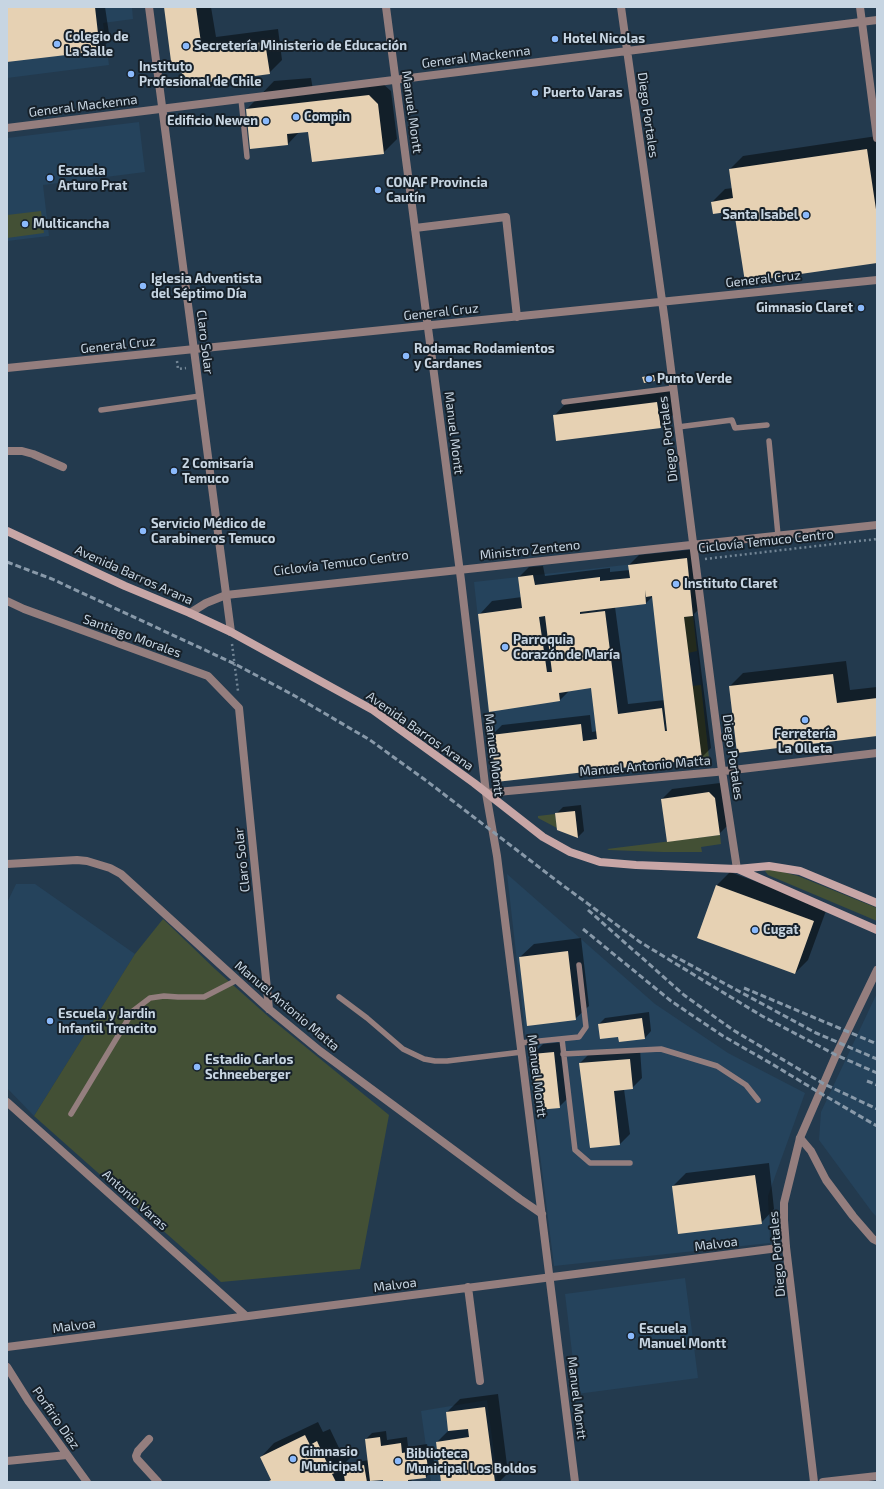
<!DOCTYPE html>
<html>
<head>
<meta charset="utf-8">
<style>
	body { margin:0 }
	#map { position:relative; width:884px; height:1489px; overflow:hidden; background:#233a4e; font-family:"Exo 2",sans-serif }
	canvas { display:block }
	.frame { position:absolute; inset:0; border:8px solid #c7d5e2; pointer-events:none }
</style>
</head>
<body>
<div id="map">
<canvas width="884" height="1489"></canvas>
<div class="frame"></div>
</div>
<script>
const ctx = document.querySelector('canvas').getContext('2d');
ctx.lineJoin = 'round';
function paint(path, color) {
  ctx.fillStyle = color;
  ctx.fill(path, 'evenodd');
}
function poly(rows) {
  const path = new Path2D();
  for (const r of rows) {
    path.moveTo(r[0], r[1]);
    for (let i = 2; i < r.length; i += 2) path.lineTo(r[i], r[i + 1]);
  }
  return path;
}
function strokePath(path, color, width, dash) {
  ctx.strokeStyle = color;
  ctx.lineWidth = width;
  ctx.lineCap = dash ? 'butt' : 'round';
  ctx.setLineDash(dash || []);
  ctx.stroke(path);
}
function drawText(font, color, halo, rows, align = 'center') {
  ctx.font = font + ' "Exo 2",sans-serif';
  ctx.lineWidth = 4;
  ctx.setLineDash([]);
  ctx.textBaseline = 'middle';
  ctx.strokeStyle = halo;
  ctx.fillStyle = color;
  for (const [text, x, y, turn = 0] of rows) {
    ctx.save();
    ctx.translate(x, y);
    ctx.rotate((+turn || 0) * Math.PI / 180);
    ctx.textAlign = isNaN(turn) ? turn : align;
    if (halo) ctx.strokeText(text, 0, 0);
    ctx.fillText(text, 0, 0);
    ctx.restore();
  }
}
paint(poly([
	[7,7,132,7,133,19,103,23,109,65,7,78],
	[139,122,145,172,43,185,49,236,7,241,7,138],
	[687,558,709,758,496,782,474,582],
	[507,874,655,1004,728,1053,805,1093,768,1196,770,1243,554,1266,529,1067],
	[16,884,35,884,135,954,34,1116,7,1088,7,903],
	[877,993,877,1217,872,1212,819,1140,821,1112],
	[685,1278,698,1378,577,1394,565,1294],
	[487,1400,498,1482,431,1482,421,1411]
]), '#25435c');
paint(poly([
	[41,211,44,233,7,238,7,215],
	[693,616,697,651,688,653,684,617],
	[701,685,709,758,702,759,692,686],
	[555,814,557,828,538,818,538,816],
	[720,835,721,844,701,847,702,852,663,852,609,850,607,849],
	[768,868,798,876,877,908,877,921,768,875,765,871],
	[163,919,215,969,270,1018,389,1115,360,1269,221,1282,34,1116,135,954]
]), '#435035');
paint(poly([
	[7,7,105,7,110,40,100,50],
	[165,7,211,7,216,37,278,29,282,60,269,73,189,84],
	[311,78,313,90,382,83,391,91,397,139,383,153,309,130,300,131,288,144,251,148,247,109,274,81],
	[877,136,877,262,712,202,725,189,733,188,730,169,743,156],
	[657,372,658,378,655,381,644,377,647,374],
	[671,389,674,414,660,427,554,416,567,402],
	[697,549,703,605,694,614,711,748,701,758,492,735,502,725,590,715,592,732,597,731,592,687,570,690,560,700,479,615,492,601,522,597,519,577,529,567,543,566,545,576,610,568,610,572,630,570,629,565,639,555],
	[653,596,665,700,628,704,615,607,646,603],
	[846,661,850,690,877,687,877,735,730,686,743,673],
	[720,783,725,787,729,824,719,834,662,799,672,789],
	[581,805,584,831,578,837,558,829,556,814,563,807],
	[730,872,827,908,808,960,795,973,698,937,717,885],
	[581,938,589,1006,575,1019,520,957,534,944],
	[649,1012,651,1031,645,1038,619,1035,599,1024,605,1018],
	[564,1042,569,1097,559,1107,533,1054,543,1044],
	[640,1049,642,1078,632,1088,624,1089,630,1134,620,1144,580,1063,590,1053],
	[769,1163,774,1209,761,1223,673,1186,686,1173],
	[498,1394,508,1473,499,1482,442,1482,437,1442,449,1430,447,1412,460,1399],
	[318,1422,323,1432,330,1429,340,1450,345,1448,350,1458,346,1462,348,1466,351,1463,369,1460,366,1439,372,1433,386,1431,387,1440,407,1437,408,1447,427,1444,428,1448,432,1447,434,1462,432,1464,433,1470,426,1477,413,1479,410,1482,384,1482,383,1479,372,1480,370,1482,268,1482,271,1479,261,1457,274,1443]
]), '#0007');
paint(poly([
	[7,7,95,7,100,51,7,62],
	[164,7,196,7,202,50,265,42,270,74,188,85,185,76,177,69,172,69],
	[369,95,378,104,384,154,312,162,308,132,287,134,288,145,250,149,246,109],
	[867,149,877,216,877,263,745,282,734,211,713,214,711,202,733,198,729,169],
	[654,375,655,381,644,383,642,377],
	[657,402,661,428,556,441,553,415],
	[687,558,693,616,684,617,702,759,496,782,491,735,581,724,583,741,597,739,591,688,559,693,560,701,489,712,478,614,522,608,518,577,533,575,535,585,600,577,600,581,630,578,628,565],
	[645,590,646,597,652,596,667,731,665,731,662,708,618,714,605,611,580,614,580,612,646,604],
	[545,616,552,672,547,672,539,617],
	[833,674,837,703,877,698,877,736,737,753,729,686],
	[709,792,715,798,720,835,667,842,661,799],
	[575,811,578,838,557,830,555,813],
	[716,885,814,921,795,974,697,938],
	[568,951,576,1020,527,1026,519,957],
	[642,1018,645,1039,619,1042,618,1037,600,1039,598,1024],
	[554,1052,560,1108,537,1110,532,1054],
	[630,1059,633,1089,614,1091,620,1145,590,1148,579,1063],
	[755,1175,762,1224,678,1234,672,1186],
	[485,1407,495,1482,441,1482,436,1442,469,1437,468,1429,448,1431,446,1412],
	[305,1435,310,1445,317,1441,327,1463,331,1460,337,1472,332,1474,336,1482,267,1482,271,1480,260,1457],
	[380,1437,381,1446,401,1443,402,1453,421,1450,422,1454,426,1453,428,1469,425,1470,426,1478,408,1480,408,1482,383,1482,383,1480,370,1481,365,1439],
	[364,1465,367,1482,345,1482,343,1469]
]), '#e6d1b3');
strokePath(poly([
	[177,361,178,369,186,368],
	[705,559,877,539],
	[232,644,238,691]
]), '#738696', 2.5, [2, 3]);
strokePath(poly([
	[241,99,247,157],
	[564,402,674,388],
	[101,410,200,396],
	[678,427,732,420,735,428,767,425],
	[769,441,778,535],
	[339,997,367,1018,403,1049,424,1059,435,1061,447,1061,522,1052],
	[562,1039,575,1150,590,1163,630,1163],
	[520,1043,579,1037,586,1027,579,965],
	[563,1054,661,1049,717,1066,746,1085,758,1100],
	[71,1114,133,1011,150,998,164,996,178,997,204,997,237,980]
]), '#947e7e', 5.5);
strokePath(poly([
	[621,7,665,322,722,771,737,869],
	[7,128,877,20],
	[415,228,506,217,517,317],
	[7,368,877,280],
	[7,451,22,451,33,454,63,467],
	[7,601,24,609,208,676,239,708,269,1009],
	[190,613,206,603,226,595,877,525],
	[486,793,716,772,877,753],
	[7,864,77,860,87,861,110,868,121,874,269,1009,320,1051,520,1199,542,1214],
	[7,1102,246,1316],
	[800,1138,811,1151,826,1180,853,1216,873,1239,877,1241],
	[468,1287,480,1381],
	[7,1347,786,1247],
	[7,1367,29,1402,87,1482],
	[149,1439,138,1451,136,1456,137,1459,158,1482],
	[7,1461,67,1455],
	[823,1482,877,1476]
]), '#947e7e', 8);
strokePath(poly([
	[149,7,231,632],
	[386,7,461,580,486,793,497,856,575,1482],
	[860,7,877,138],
	[814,1482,786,1247,784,1220,784,1203,800,1138,836,1055,877,970]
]), '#947e7e', 8);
strokePath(poly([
	[7,531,125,586,190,613,231,632,373,710,474,783,543,837,570,852,600,862,636,865,737,869,769,866,800,871,877,903],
	[738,869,877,930]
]), '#c8a6a6', 8);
strokePath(poly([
	[7,562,52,579,235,664,295,696,370,740,428,782,561,884,640,942,762,1016,836,1055,877,1073],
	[588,910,684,995,733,1030,824,1084,877,1109],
	[583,929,671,1001,723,1036,772,1064,820,1093,877,1126],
	[672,955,816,1033,877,1059],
	[744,988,877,1044],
	[867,1081,877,1085]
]), '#8899a9', 3, [6, 3]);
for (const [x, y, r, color] of [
	[555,39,4,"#8bbafc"],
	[57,44,4,"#8bbafc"],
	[186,46,4,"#8bbafc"],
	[131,74,4,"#8bbafc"],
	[535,93,4,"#8bbafc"],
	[296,117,4,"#8bbafc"],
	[266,121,4,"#8bbafc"],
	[50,178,4,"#8bbafc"],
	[378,190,4,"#8bbafc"],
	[806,215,4,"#8bbafc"],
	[25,224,4,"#8bbafc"],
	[143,286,4,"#8bbafc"],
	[861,308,4,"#8bbafc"],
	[406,356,4,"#8bbafc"],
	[649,379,4,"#8bbafc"],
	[174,471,4,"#8bbafc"],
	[143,531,4,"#8bbafc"],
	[676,584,4,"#8bbafc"],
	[505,647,4,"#8bbafc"],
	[805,720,4,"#8bbafc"],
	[755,930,4,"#8bbafc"],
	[50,1021,4,"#8bbafc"],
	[197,1067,4,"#8bbafc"],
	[631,1336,4,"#8bbafc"],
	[293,1459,4,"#8bbafc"],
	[398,1461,4,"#8bbafc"]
]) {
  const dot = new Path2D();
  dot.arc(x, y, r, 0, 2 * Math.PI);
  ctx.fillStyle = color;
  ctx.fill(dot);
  strokePath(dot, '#162029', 1.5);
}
drawText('bold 13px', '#c7d5e2', '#162029', [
	["Colegio de",65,37],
	["La Salle",65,52],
	["Hotel Nicolas",563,39],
	["Secretería Ministerio de Educación",194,46],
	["Instituto",139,67],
	["Profesional de Chile",139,82],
	["Puerto Varas",543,93],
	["Compin",304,117],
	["Edificio Newen",258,121,"right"],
	["Escuela",58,171],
	["Arturo Prat",58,186],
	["CONAF Provincia",386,183],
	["Cautín",386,198],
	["Santa Isabel",798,215,"right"],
	["Multicancha",33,224],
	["Iglesia Adventista",151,279],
	["del Séptimo Día",151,294],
	["Gimnasio Claret",853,308,"right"],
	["Rodamac Rodamientos",414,349],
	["y Cardanes",414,364],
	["Punto Verde",657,379],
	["2 Comisaría",182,464],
	["Temuco",182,479],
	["Servicio Médico de",151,524],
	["Carabineros Temuco",151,539],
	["Instituto Claret",684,584],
	["Parroquia",513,640],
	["Corazón de María",513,655],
	["Ferretería",805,734,"center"],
	["La Olleta",805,749,"center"],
	["Cugat",763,930],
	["Escuela y Jardin",58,1014],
	["Infantil Trencito",58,1029],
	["Estadio Carlos",205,1060],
	["Schneeberger",205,1075],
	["Escuela",639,1329],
	["Manuel Montt",639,1344],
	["Gimnasio",301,1452],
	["Municipal",301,1467],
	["Biblioteca",406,1454],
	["Municipal Los Boldos",406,1469]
], 'left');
drawText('13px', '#c7d5e2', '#162029', [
	["General Mackenna",476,57,-7],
	["General Mackenna",83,106,-7],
	["Manuel Montt",412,112,82],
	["Diego Portales",648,115,82],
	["General Cruz",763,279,-6],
	["General Cruz",441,312,-6],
	["Claro Solar",205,342,83],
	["General Cruz",118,345,-6],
	["Manuel Montt",454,433,83],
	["Diego Portales",668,439,-97],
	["Ciclovía Temuco Centro",766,541,-6],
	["Ministro Zenteno",530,550,-6],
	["Ciclovía Temuco Centro",341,563,-7],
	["Avenida Barros Arana",134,575,24],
	["Santiago Morales",132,636,20],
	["Avenida Barros Arana",420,731,35],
	["Manuel Montt",494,755,83],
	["Diego Portales",733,757,82],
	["Manuel Antonio Matta",645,766,-5],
	["Claro Solar",242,860,-96],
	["Manuel Antonio Matta",287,1006,40],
	["Manuel Montt",537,1076,83],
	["Antonio Varas",135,1200,42],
	["Malvoa",716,1244,-7],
	["Diego Portales",777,1254,-95],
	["Malvoa",395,1285,-7],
	["Malvoa",74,1326,-7],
	["Manuel Montt",577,1398,83],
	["Porfirio Díaz",56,1418,55]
]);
</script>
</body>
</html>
